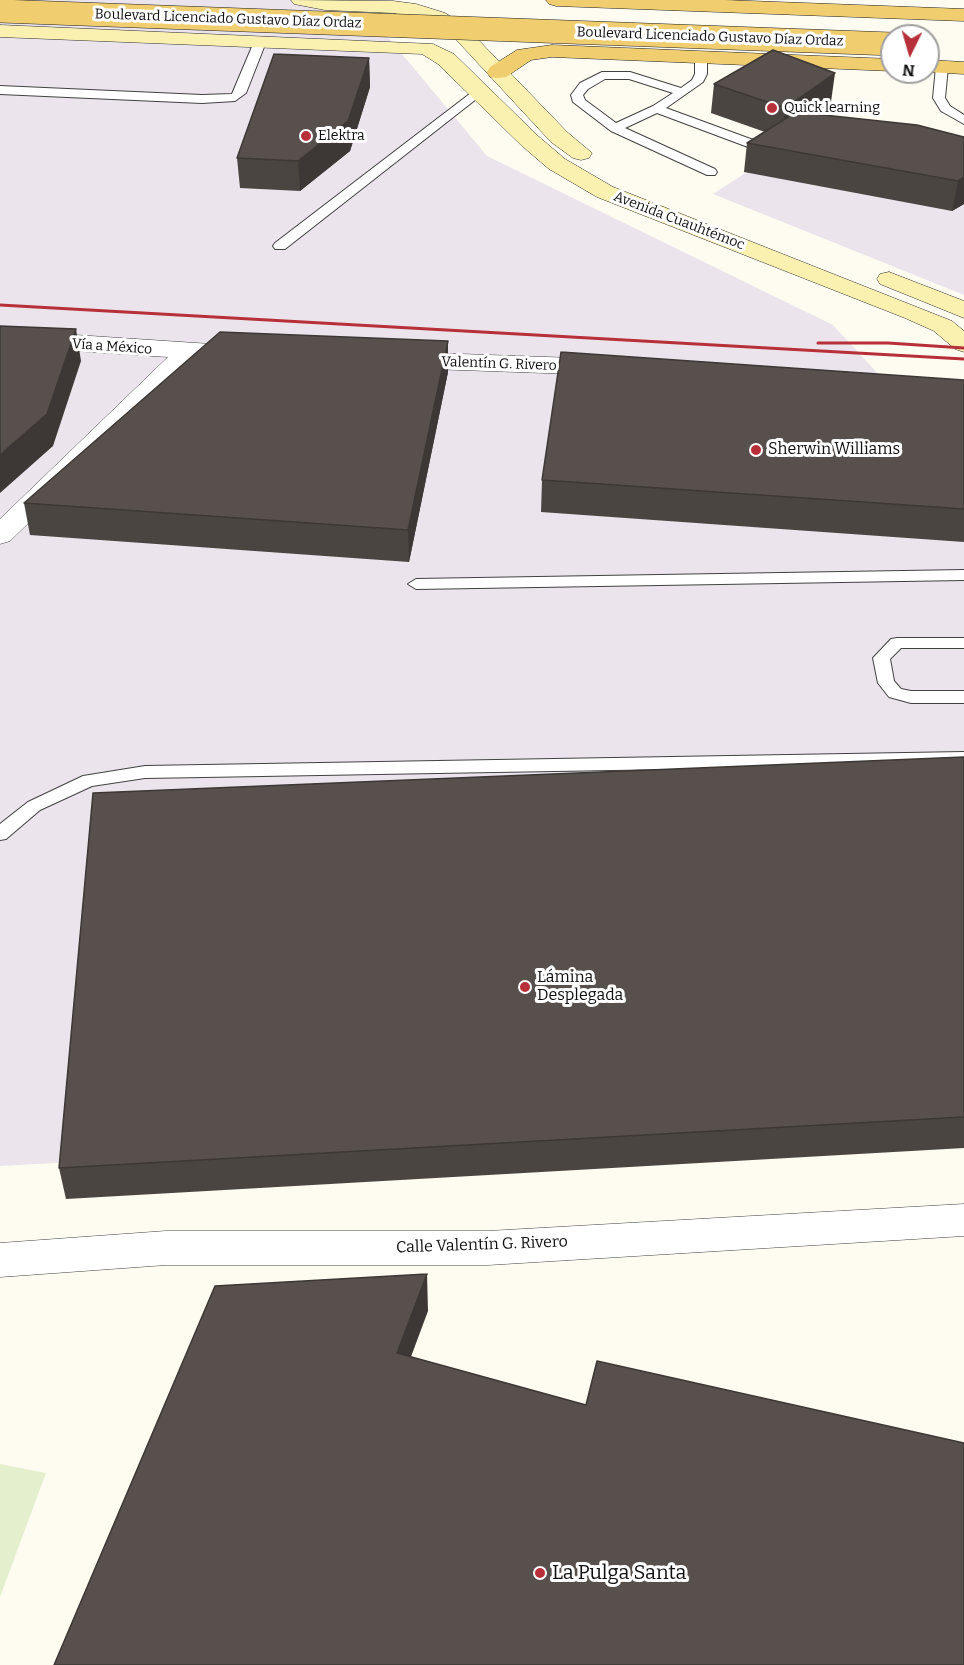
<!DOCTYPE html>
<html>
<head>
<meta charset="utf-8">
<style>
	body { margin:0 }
	#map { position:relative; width:964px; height:1665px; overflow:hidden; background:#fefbf1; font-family:Bitter,serif }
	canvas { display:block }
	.north { position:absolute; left:880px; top:24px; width:60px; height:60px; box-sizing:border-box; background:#fff; border:2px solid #9f9f9f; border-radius:50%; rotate:185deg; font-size:16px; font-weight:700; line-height:24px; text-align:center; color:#0f0f0f }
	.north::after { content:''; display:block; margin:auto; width:21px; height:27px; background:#b72f38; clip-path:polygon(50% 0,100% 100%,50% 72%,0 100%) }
</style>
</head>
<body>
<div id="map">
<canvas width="964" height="1665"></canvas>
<div class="north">N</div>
</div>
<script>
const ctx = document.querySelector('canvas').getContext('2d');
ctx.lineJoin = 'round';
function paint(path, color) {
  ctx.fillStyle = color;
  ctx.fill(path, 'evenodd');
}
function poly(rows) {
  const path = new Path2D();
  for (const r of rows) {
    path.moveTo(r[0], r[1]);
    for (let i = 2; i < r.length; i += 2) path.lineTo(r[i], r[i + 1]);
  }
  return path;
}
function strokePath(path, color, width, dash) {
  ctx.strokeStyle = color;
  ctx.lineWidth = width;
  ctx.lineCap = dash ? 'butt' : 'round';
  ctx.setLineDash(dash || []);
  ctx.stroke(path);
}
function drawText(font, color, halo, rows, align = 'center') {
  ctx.font = font + ' Bitter,serif';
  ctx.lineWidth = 6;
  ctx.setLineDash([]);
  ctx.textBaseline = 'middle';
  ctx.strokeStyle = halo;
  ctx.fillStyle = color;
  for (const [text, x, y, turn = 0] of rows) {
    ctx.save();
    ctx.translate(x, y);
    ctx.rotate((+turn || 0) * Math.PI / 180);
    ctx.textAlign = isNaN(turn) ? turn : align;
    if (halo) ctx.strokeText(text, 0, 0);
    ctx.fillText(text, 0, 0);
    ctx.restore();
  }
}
paint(poly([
	[0,0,357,0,487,156,833,325,964,467,964,1114,0,1166],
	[793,142,964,169,964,295,713,194]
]), '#ebe4ed');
paint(poly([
	[0,1464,46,1473,0,1597]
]), '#e4efce');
const service = poly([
	[260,39,266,42,246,93,235,101,202,103,0,94,0,86,202,95,232,94,254,42,260,39],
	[701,53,707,56,707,74,703,82,666,108,756,141,758,144,756,147,748,147,657,113,625,128,715,169,717,172,715,175,707,175,611,131,573,102,571,95,580,83,602,72,630,72,681,88,692,80,695,74,695,56,701,53],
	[605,79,629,79,673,93,653,106,616,123,585,100,583,95,588,89,605,79],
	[942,63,948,67,945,98,950,106,964,115,964,124,941,111,933,98,936,67,942,63],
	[480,86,486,90,484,93,285,249,275,249,273,246,275,243,480,86],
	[964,570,964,580,416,589,408,584,416,579,964,570],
	[897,638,964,638,964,648,901,648,890,659,894,681,901,689,911,691,964,691,964,703,911,703,889,697,878,683,873,658,891,639,897,638],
	[964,752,964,764,145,778,92,786,40,810,6,839,0,840,0,824,28,802,83,776,145,766,964,752]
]);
const minor = poly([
	[0,330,241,346,250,349,254,354,250,359,241,362,196,359,10,541,0,544,0,519,168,357,0,346,0,330],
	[403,352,603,359,612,361,616,367,612,373,603,375,403,368,394,365,390,360,394,355,403,352],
	[964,1204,964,1236,488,1265,166,1265,0,1277,0,1243,166,1231,488,1231,964,1204]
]);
const secondary = poly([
	[291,0,393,1,416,4,445,13,464,25,567,132,592,153,589,158,581,160,573,158,551,142,450,33,431,21,393,13,325,10,294,4,291,0],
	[0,25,433,44,454,54,538,136,565,159,613,187,952,321,964,331,964,352,955,349,934,331,905,318,597,197,549,169,522,146,438,64,422,54,0,37,0,25],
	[889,272,964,301,964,318,880,284,877,279,880,274,889,272]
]);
const primary = poly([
	[546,0,724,0,964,9,964,21,556,6,549,4,546,0],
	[552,45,892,59,892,71,552,57,531,60,506,77,498,78,490,77,487,72,490,67,517,50,552,45],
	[928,60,964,62,964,74,926,72,928,60]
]);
strokePath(service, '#424242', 2);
strokePath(minor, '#424242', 1);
strokePath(secondary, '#313131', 1);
strokePath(primary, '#202020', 1);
paint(service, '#fff');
paint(minor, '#fff');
paint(secondary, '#faf0b0');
paint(primary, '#f0ce6f');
strokePath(poly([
	[0,305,964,359],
	[818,343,888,343,964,348]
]), '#b72f38', 3);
const primaryBridge = poly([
	[0,11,892,44]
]);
strokePath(primaryBridge, '#202020', 24, []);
strokePath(primaryBridge, '#f0ce6f', 23);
paint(poly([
	[369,58,370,87,350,151,300,191,240,188,237,158],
	[714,84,831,102,815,114,964,137,964,204,952,211,744,172,747,143,765,132,711,113],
	[448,372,409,562,30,535,24,503],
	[964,380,964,542,541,512,542,480],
	[964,757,964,1148,66,1199,59,1168]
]), '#4b4541');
paint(poly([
	[369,58,370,87,350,151,300,191,298,161],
	[835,73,831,102,782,138,785,108],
	[964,177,964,204,952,211,958,181],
	[76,329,81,361,53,446,0,493,0,455],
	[448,341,448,372,409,562,408,530],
	[427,1274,428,1311,399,1389,397,1353]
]), '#3d3835');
const building = poly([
	[773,50,835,73,785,108,714,84,773,50],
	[274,54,369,58,348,121,298,161,237,158,274,54],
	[796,112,917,125,964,137,964,177,958,181,747,143,796,112],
	[0,326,76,329,47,414,0,455,0,326],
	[220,332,448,341,408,530,24,503,220,332],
	[561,352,964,380,964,509,542,480,561,352],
	[964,757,964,1117,59,1168,93,793,964,757],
	[427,1274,397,1353,586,1405,597,1361,964,1443,964,1665,54,1665,215,1286,427,1274]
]);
paint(building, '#57504c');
strokePath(building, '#3d3835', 1.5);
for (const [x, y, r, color] of [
	[772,108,6,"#b72f38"],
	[306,136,6,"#b72f38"],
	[756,450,6,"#b72f38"],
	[525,987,6,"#b72f38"],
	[540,1573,6,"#b72f38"]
]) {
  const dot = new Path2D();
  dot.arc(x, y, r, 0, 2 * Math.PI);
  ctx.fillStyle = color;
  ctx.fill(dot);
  strokePath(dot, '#fff', 2);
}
drawText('14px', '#0f0f0f', '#fff', [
	["Boulevard Licenciado Gustavo Díaz Ordaz",228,19,2],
	["Boulevard Licenciado Gustavo Díaz Ordaz",710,37,2],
	["Avenida Cuauhtémoc",679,221,21],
	["Vía a México",112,347,4],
	["Valentín G. Rivero",499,364,2]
]);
drawText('14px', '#0f0f0f', '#fff', [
	["Quick learning",784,108],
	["Elektra",318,136]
], 'left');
drawText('16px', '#0f0f0f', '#fff', [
	["Sherwin Williams",768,450],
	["Lámina",537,978],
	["Desplegada",537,996]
], 'left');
drawText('16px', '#0f0f0f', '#fff', [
	["Calle Valentín G. Rivero",482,1245,-2]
]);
drawText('20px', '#0f0f0f', '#fff', [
	["La Pulga Santa",552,1573]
], 'left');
</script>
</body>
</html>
